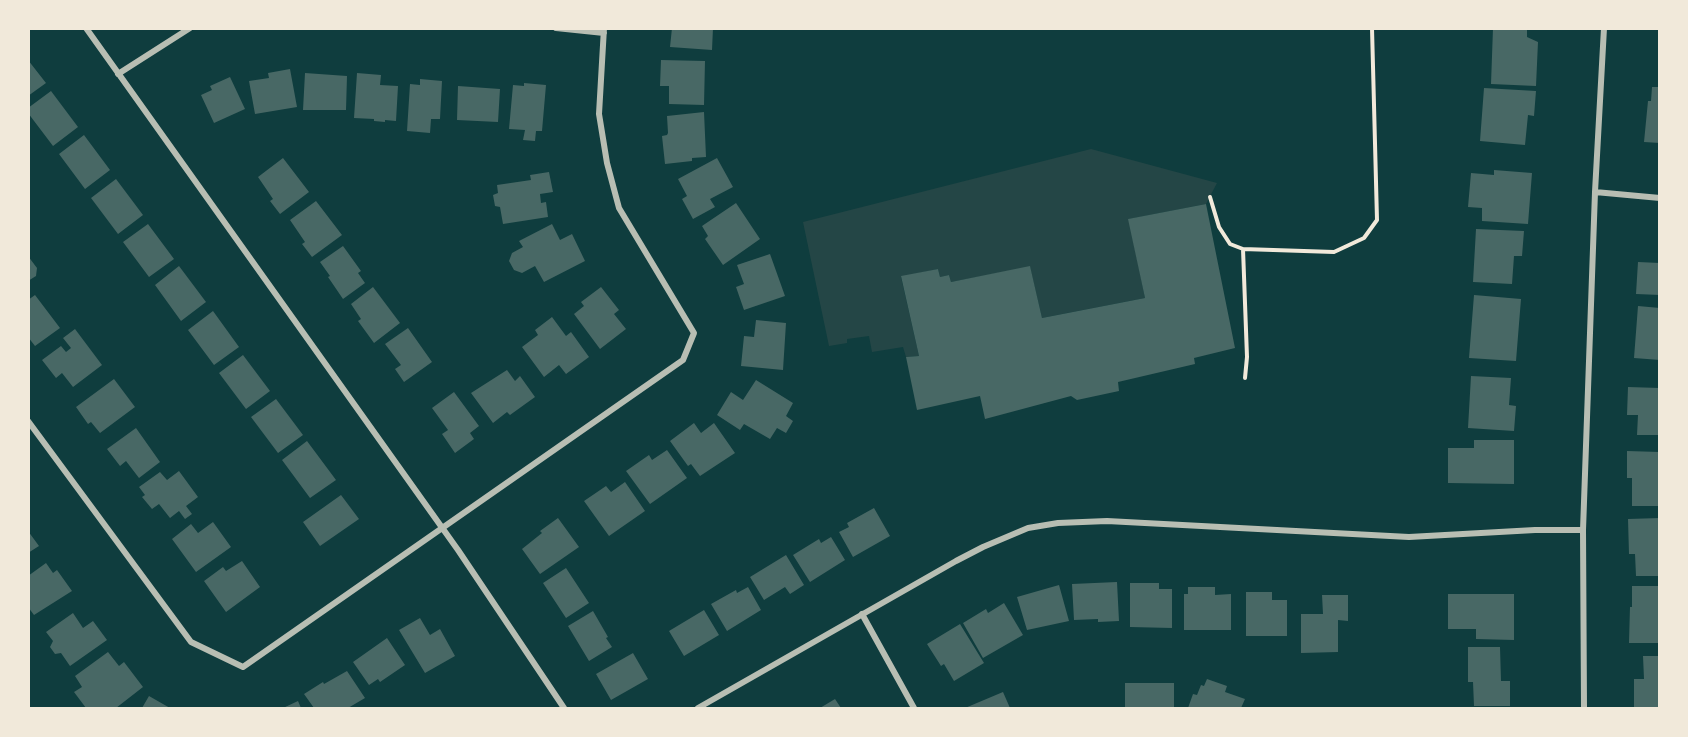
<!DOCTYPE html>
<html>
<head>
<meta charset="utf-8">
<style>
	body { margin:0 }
	#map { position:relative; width:1688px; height:737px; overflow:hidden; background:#0f3d3e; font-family:"DM Sans",sans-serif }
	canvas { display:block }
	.frame { position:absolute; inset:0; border:30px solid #f1e9da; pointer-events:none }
</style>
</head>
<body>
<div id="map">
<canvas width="1688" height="737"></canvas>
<div class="frame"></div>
</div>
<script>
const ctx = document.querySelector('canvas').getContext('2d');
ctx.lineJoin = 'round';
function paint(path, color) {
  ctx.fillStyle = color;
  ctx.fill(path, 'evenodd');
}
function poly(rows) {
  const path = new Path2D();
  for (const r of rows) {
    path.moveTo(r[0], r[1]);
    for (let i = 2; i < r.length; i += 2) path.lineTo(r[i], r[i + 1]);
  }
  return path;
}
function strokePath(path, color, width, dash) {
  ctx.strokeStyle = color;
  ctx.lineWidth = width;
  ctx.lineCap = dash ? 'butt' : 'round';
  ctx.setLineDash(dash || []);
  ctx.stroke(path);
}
paint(poly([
	[1091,149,1217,183,1206,204,1129,219,1145,298,1042,318,1030,267,951,282,949,275,940,277,938,269,901,277,919,356,906,357,903,347,872,352,869,336,847,339,847,343,829,346,803,222]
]), '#244646');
paint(poly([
	[672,28,713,28,712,50,670,47],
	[1493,28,1527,28,1527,37,1538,42,1536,86,1491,84],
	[28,60,46,83,28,96],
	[661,60,705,61,704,105,669,104,669,86,660,86],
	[290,69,297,107,255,114,249,81,269,78,268,73],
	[305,73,347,76,346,110,303,110],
	[357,73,381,75,380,85,398,86,396,121,385,120,385,122,374,121,374,119,354,118],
	[230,77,245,109,214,123,201,95,212,90,210,86],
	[420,79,442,81,440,119,431,119,430,133,407,131,410,84,420,85],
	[524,83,546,85,542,131,536,131,535,141,523,140,525,130,509,129,513,85,524,86],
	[458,86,500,89,498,122,457,120],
	[1652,87,1660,87,1660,143,1644,142,1648,101,1651,101],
	[1484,88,1536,91,1534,116,1528,115,1525,145,1480,141],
	[51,91,78,127,53,146,28,113,28,108],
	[704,112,706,157,692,158,692,161,665,164,662,136,667,135,668,133,667,116],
	[84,135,110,170,85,189,59,154],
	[283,158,309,192,280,214,270,201,273,199,258,177],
	[717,158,733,187,710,199,715,207,693,219,682,199,687,196,678,179],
	[1494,170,1532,173,1528,224,1482,221,1482,208,1468,207,1471,173,1494,175],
	[549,172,553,192,540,194,541,203,546,202,548,217,503,224,500,207,495,206,493,195,498,193,497,185,531,180,530,175],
	[116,179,143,215,118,234,91,198],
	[316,201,342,235,312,257,302,244,305,242,290,220],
	[736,203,760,239,723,265,705,239,708,236,702,226],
	[1206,204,1235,348,1194,358,1195,364,1118,382,1119,391,1077,400,1071,396,985,419,980,396,917,410,906,357,919,356,901,276,938,269,940,277,949,275,951,282,1030,266,1042,318,1145,298,1128,219],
	[148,224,174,259,149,277,123,242],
	[552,224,560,240,572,234,585,261,544,282,535,266,522,273,514,270,509,261,512,253,523,247,519,241],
	[1476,229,1524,231,1522,256,1514,256,1512,284,1473,282],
	[343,246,361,271,358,273,365,283,343,299,328,277,330,276,320,262],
	[770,254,785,296,744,310,736,287,744,284,737,265],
	[28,256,37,268,36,276,28,281],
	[1638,262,1660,263,1660,295,1636,294],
	[179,266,206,302,181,321,155,285],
	[373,287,400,323,374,343,358,321,361,319,351,304],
	[601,287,619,310,614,314,626,329,600,349,574,314,584,306,581,302],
	[35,295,60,328,35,346,28,337,28,300],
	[1474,295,1521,299,1516,361,1469,358],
	[1638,306,1660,308,1660,360,1634,358],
	[213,311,239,347,214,365,188,330],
	[552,317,566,336,571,332,589,357,566,374,559,365,544,377,522,347,538,335,535,330],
	[756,320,786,323,783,370,741,366,744,336,754,337],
	[408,328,432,362,404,382,395,369,401,365,385,344],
	[75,329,102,365,73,387,62,373,56,378,42,360,61,346,66,352,71,348,63,338],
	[243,355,270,391,246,409,219,373],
	[507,370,515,381,520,376,535,397,510,415,507,412,493,423,471,393],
	[1471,376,1511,378,1509,405,1516,406,1514,431,1468,428],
	[114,379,135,407,100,433,91,422,88,424,76,407],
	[756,380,793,403,786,416,793,421,786,433,777,428,770,439,744,424,740,430,717,415,731,392,743,400],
	[1628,387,1660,388,1660,435,1637,435,1638,415,1627,415],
	[454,392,479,426,470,433,474,439,455,453,442,434,448,430,432,408],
	[276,399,303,435,278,453,251,417],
	[694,423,701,433,714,423,735,453,700,476,691,464,688,466,670,441],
	[136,428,160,462,139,478,126,461,120,466,107,449],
	[1474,440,1514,440,1514,484,1448,483,1448,448,1474,448],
	[307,441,336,480,310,498,282,460],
	[667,450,687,478,650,504,626,471,649,455,652,460],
	[1627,451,1660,452,1660,506,1632,506,1632,478,1627,478],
	[179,471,198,497,186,506,192,514,185,519,179,511,170,518,159,504,152,509,142,497,145,495,139,487,160,472,167,480],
	[625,482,645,511,609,536,584,501,606,486,611,492],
	[341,495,359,519,320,546,303,522],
	[874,508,890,536,853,557,839,532,849,527,847,523],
	[558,518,579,547,540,574,522,549,542,533,540,531],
	[1660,518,1660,576,1636,576,1635,554,1629,554,1628,519],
	[213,522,231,547,196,572,172,539,191,524,198,533],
	[28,531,39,546,28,553],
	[831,537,845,560,810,582,793,555,819,539,821,543],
	[786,555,804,585,790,594,785,587,764,600,750,577],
	[242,561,260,587,226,612,204,581,223,567,226,571],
	[46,563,53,573,57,570,72,591,34,615,28,607,28,576],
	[566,568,589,603,566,618,543,583],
	[1117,582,1119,621,1098,622,1098,619,1074,620,1072,584],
	[1130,583,1159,583,1159,589,1172,589,1172,628,1130,627],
	[1059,585,1069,621,1027,630,1017,597],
	[1632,586,1660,586,1660,643,1629,643,1630,607,1632,607],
	[748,587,761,610,727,631,711,604,736,590,737,593],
	[1188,587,1215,587,1215,595,1231,594,1231,630,1184,630,1184,594,1188,594],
	[1246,592,1272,592,1272,600,1287,600,1287,636,1246,636],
	[1448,594,1514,594,1514,640,1476,639,1476,629,1448,629],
	[1322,595,1348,595,1348,621,1338,620,1338,652,1301,653,1301,614,1323,614],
	[1004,603,1023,635,983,658,963,623,986,609,988,613],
	[704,610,719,635,684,656,669,631],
	[593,611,608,637,606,638,612,647,589,661,568,626],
	[73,613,83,628,93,621,107,640,70,666,61,653,55,654,50,647,53,641,46,632],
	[420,618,430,635,440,629,455,656,425,673,399,630],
	[960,624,984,663,954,681,944,664,941,666,927,644],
	[387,638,405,665,380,682,378,679,369,685,353,662],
	[1468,647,1500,647,1501,681,1510,681,1510,706,1474,706,1473,682,1468,682],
	[108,652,119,666,124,662,143,687,116,708,86,708,74,692,82,687,75,676],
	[633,653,648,679,611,700,596,674],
	[1643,656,1660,656,1660,708,1634,708,1634,679,1644,679],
	[347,671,365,698,348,708,314,708,304,694,323,682,324,684],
	[1207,679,1227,686,1225,692,1245,699,1241,708,1188,708,1193,694,1197,695,1201,685,1204,686],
	[1125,683,1174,683,1174,708,1125,708],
	[1003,692,1010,708,965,708],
	[149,696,170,708,142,708],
	[835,699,841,708,820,708],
	[298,701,301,708,283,708]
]), '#486865');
strokePath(poly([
	[1210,197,1219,227,1230,244,1243,249],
	[1245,378,1247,357,1243,249,1334,252,1364,238,1377,220,1372,28]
]), '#f1e9da', 4);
strokePath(poly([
	[86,28,458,550,564,708],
	[556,28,604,33],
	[118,74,190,28],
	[1595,192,1660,198],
	[28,421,191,642,243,667,683,360,694,333,619,208,607,163,599,114,604,28],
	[862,614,914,708],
	[698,708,956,561,983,547,1028,528,1058,523,1107,521,1409,537,1535,530,1583,530],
	[1584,708,1583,530,1595,192,1604,28]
]), '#b8beb3', 6);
</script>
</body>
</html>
